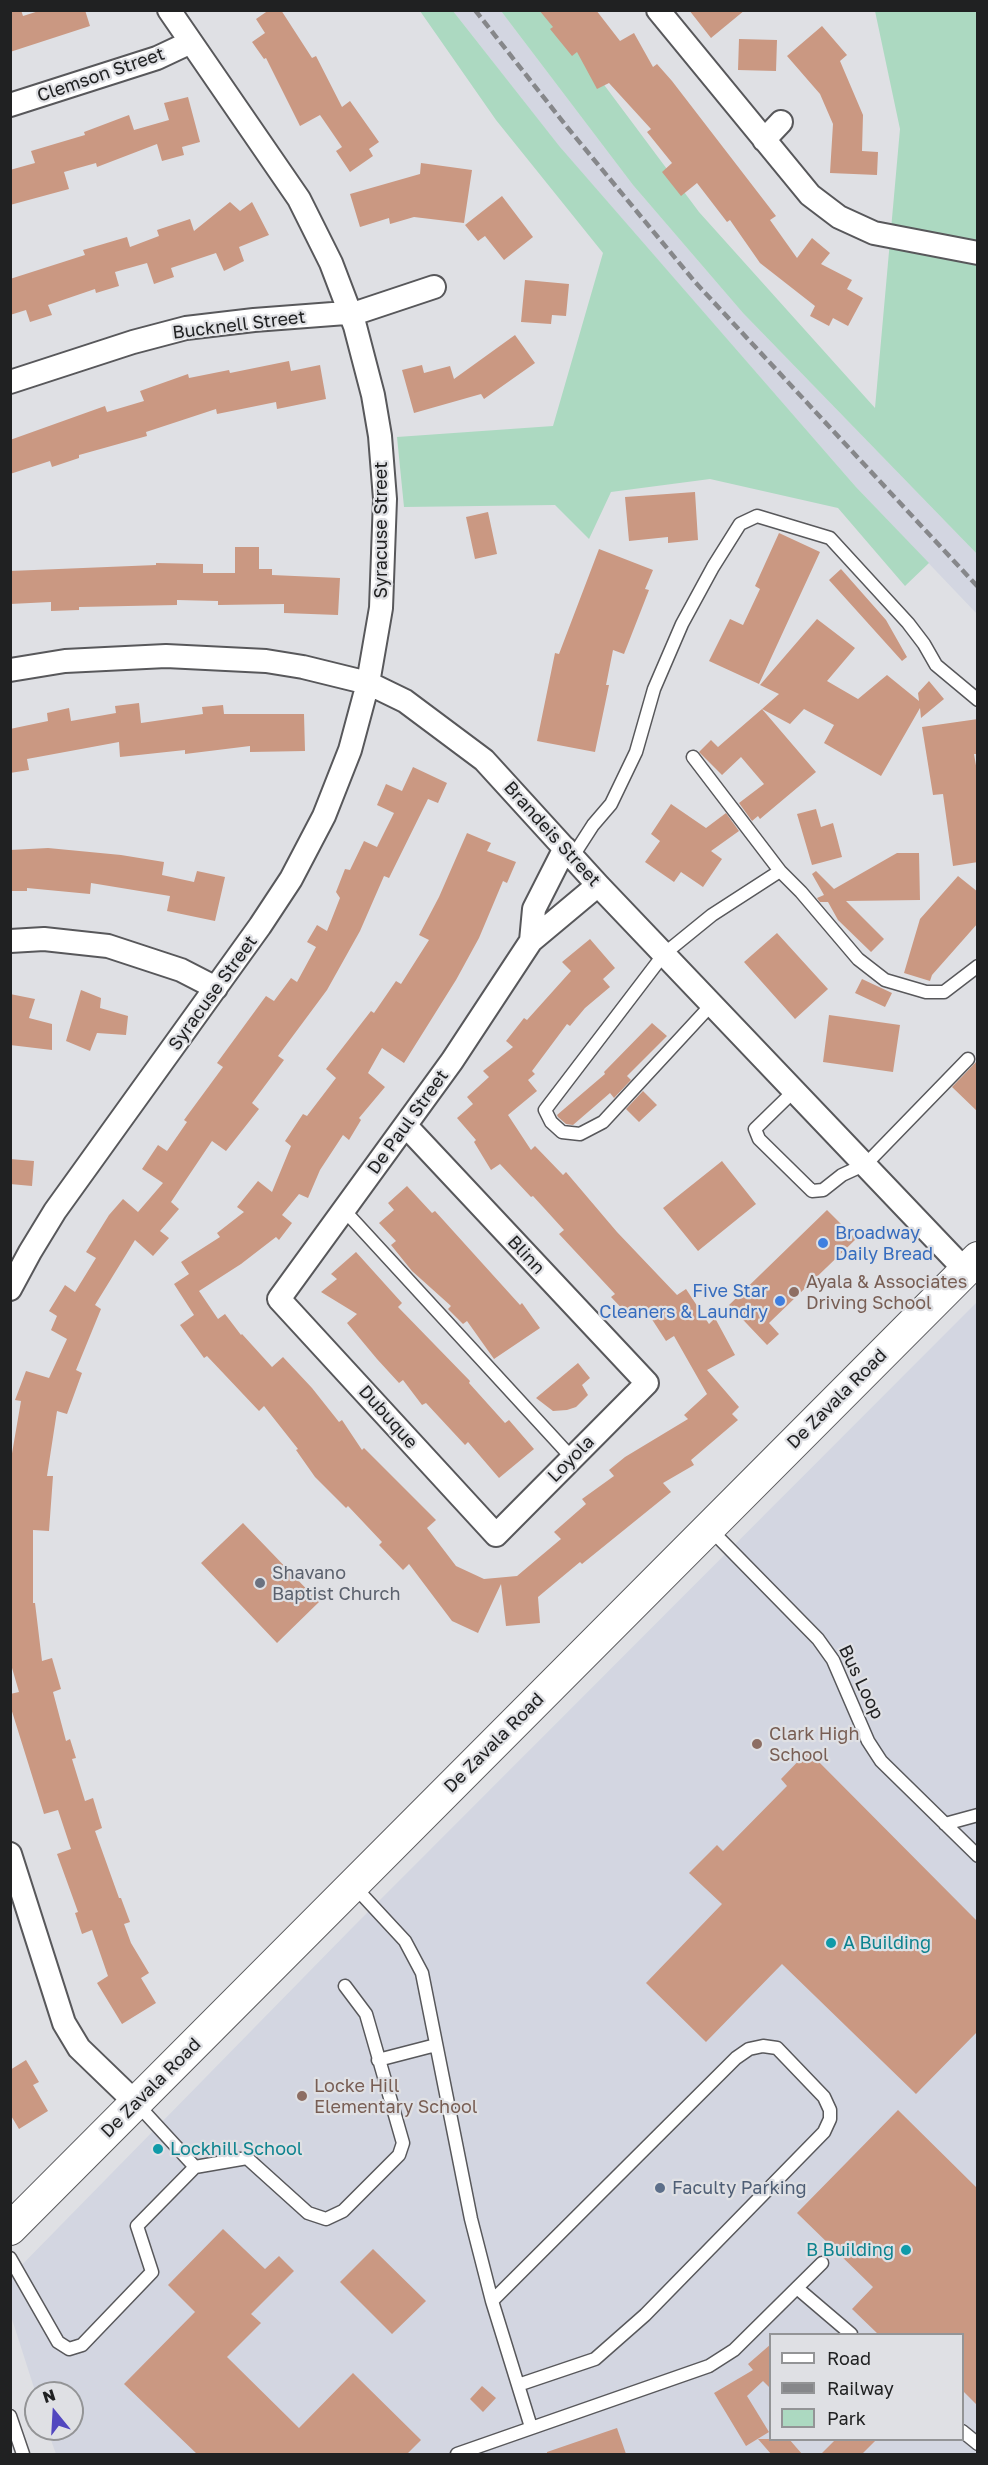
<!DOCTYPE html>
<html>
<head>
<meta charset="utf-8">
<style>
	body { margin:0 }
	#map { position:relative; width:988px; height:2465px; overflow:hidden; background:#dfe0e4; font-family:"Golos Text",sans-serif }
	canvas { display:block }
	.frame { position:absolute; inset:0; border:12px solid #202122; pointer-events:none }
	.legend { position:absolute; left:769px; top:2333px; width:195px; height:108px; box-sizing:border-box; background:#dfe0e4; border:2px solid #939496; margin:0; padding:8px 10px; list-style:none; font-size:18px; color:#202122 }
	.legend li { display:flex; align-items:center; gap:12px; height:30px }
	.legend b { width:30px; border:2px solid #939496 }
	.north { position:absolute; left:24px; top:2381px; width:60px; height:60px; box-sizing:border-box; background:#dfe0e4; border:2px solid #939496; border-radius:50%; rotate:342deg; font-size:16px; font-weight:700; line-height:24px; text-align:center; color:#202122 }
	.north::after { content:''; display:block; margin:auto; width:21px; height:27px; background:#5247bf; clip-path:polygon(50% 0,100% 100%,50% 72%,0 100%) }
</style>
</head>
<body>
<div id="map">
<canvas width="988" height="2465"></canvas>
<div class="frame"></div>
<ul class="legend">
<li><b style="height:8px;background:#fff"></b>Road</li>
<li><b style="height:8px;background:#86878a"></b>Railway</li>
<li><b style="height:16px;background:#acd9c1"></b>Park</li>
</ul>
<div class="north">N</div>
</div>
<script>
const ctx = document.querySelector('canvas').getContext('2d');
ctx.lineJoin = 'round';
function paint(path, color) {
  ctx.fillStyle = color;
  ctx.fill(path, 'evenodd');
}
function poly(rows) {
  const path = new Path2D();
  for (const r of rows) {
    path.moveTo(r[0], r[1]);
    for (let i = 2; i < r.length; i += 2) path.lineTo(r[i], r[i + 1]);
  }
  return path;
}
function strokePath(path, color, width, dash) {
  ctx.strokeStyle = color;
  ctx.lineWidth = width;
  ctx.lineCap = dash ? 'butt' : 'round';
  ctx.setLineDash(dash || []);
  ctx.stroke(path);
}
function drawText(font, color, halo, rows, align = 'center') {
  ctx.font = font + ' "Golos Text",sans-serif';
  ctx.lineWidth = 4.5;
  ctx.setLineDash([]);
  ctx.textBaseline = 'middle';
  ctx.strokeStyle = halo;
  ctx.fillStyle = color;
  for (const [text, x, y, turn = 0] of rows) {
    ctx.save();
    ctx.translate(x, y);
    ctx.rotate((+turn || 0) * Math.PI / 180);
    ctx.textAlign = isNaN(turn) ? turn : align;
    if (halo) ctx.strokeText(text, 0, 0);
    ctx.fillText(text, 0, 0);
    ctx.restore();
  }
}
paint(poly([
	[453,11,501,11,633,185,743,313,977,554,977,614,856,487,562,150],
	[977,1302,977,2454,56,2454,47,2429,72,2429,72,2393,36,2394,11,2316,10,2277,351,1929],
	[770,2334,962,2334,962,2440,770,2440]
]), '#d3d6e1');
paint(poly([
	[420,11,453,11,560,147,856,487,929,563,905,586,838,508,710,479,611,492,589,539,555,505,404,507,397,437,553,426,603,253,496,120],
	[501,11,549,11,699,212,875,408,900,129,875,11,977,11,977,554,743,313,633,185]
]), '#acd9c1');
paint(poly([
	[10,10,21,10,23,16,42,10,85,10,90,26,10,52],
	[269,10,281,10,312,58,316,56,342,107,350,101,379,142,369,149,373,156,350,172,336,151,342,147,320,115,300,126,266,58,264,59,252,42,265,33,256,19],
	[539,10,596,10,620,41,634,33,653,67,657,64,672,81,776,216,770,220,797,258,812,238,830,253,821,264,852,280,847,289,863,298,848,326,833,318,829,326,810,316,815,306,760,263,730,220,727,222,697,183,681,196,662,172,672,163,647,132,651,129,609,83,597,89,577,52,572,56,550,29,553,27],
	[689,10,745,10,711,38],
	[822,26,847,55,840,61,863,115,862,151,878,152,877,175,830,173,833,124,820,94,787,56],
	[739,39,777,40,776,71,738,70],
	[188,97,200,142,182,147,184,155,162,161,157,144,97,167,96,163,64,172,69,189,10,205,10,170,35,163,31,151,85,135,84,132,129,115,134,130,169,120,164,103],
	[421,163,472,170,464,223,414,217,390,224,389,218,360,227,350,194,420,174],
	[502,196,533,237,504,260,485,236,478,241,465,225],
	[230,202,240,211,252,202,269,235,239,247,244,261,224,271,216,253,171,268,174,277,154,284,147,263,115,272,119,286,96,293,95,289,48,305,52,315,30,322,26,310,10,315,10,279,85,255,83,250,127,237,130,247,159,236,157,230,190,219,194,231],
	[525,280,569,284,566,316,552,315,551,324,521,322],
	[515,335,535,363,484,399,481,394,414,413,402,370,422,365,424,373,450,366,454,379],
	[289,361,291,371,320,365,326,399,277,409,276,402,217,414,216,409,146,432,147,436,79,455,79,458,52,467,50,461,10,474,10,440,105,406,107,412,144,401,140,391,188,374,189,378,229,370,230,373],
	[695,492,698,540,668,543,668,537,629,541,625,497],
	[488,512,497,554,475,559,466,517],
	[779,533,820,552,759,684,709,661,730,619,743,625,760,589,755,586],
	[235,547,259,547,259,569,272,569,272,575,340,578,338,615,284,613,284,604,218,605,218,601,177,600,177,605,79,607,79,610,51,611,51,602,10,604,10,571,156,565,156,563,203,564,203,573,235,573],
	[599,549,653,570,645,589,649,590,624,654,613,650,606,685,609,685,595,752,537,741,555,653,559,654],
	[841,569,886,620,907,657,902,661,829,580],
	[817,619,855,648,827,681,858,699,887,675,919,701,918,693,929,681,944,699,921,718,920,708,881,776,824,743,834,725,804,709,790,724,762,709,779,694,760,685],
	[139,703,141,723,203,714,202,707,223,705,224,714,304,714,305,751,250,752,250,746,185,754,185,750,120,757,119,742,27,759,29,770,10,773,10,729,48,721,47,713,69,708,71,721,116,713,115,706],
	[762,709,816,772,760,819,758,816,752,821,739,803,764,784,741,757,722,775,699,752,711,740,718,747],
	[978,719,978,754,974,754,978,777,978,862,953,866,943,794,933,795,922,727],
	[413,767,447,783,438,803,428,799,389,878,384,876,360,931,327,990,278,1056,284,1060,252,1103,259,1109,226,1151,212,1141,171,1202,179,1209,160,1231,169,1238,153,1256,135,1240,95,1305,101,1309,76,1370,82,1373,67,1414,57,1411,47,1476,53,1476,49,1531,33,1530,33,1603,35,1603,42,1661,52,1658,61,1689,53,1692,66,1741,70,1739,76,1758,72,1759,85,1801,93,1798,102,1828,95,1831,119,1898,121,1898,130,1922,124,1924,131,1943,149,1973,141,1978,156,2003,122,2024,97,1983,108,1976,92,1930,82,1934,75,1913,78,1912,57,1854,71,1849,58,1810,44,1814,10,1705,10,1694,19,1692,10,1661,10,1465,21,1401,15,1400,26,1371,49,1378,67,1339,51,1330,57,1316,49,1311,65,1285,75,1292,96,1258,86,1252,109,1215,123,1199,138,1212,163,1183,142,1169,158,1145,167,1151,187,1122,184,1120,223,1067,217,1063,266,996,274,1001,291,978,297,982,316,947,307,942,317,925,327,931,340,898,336,892,345,869,350,870,364,841,377,847,394,813,377,805,386,784,402,791],
	[671,804,706,828,726,813,739,831,711,851,722,859,703,887,681,872,674,882,645,862,660,841,651,834],
	[816,809,821,827,833,823,842,857,812,865,797,814],
	[467,833,491,843,487,851,516,862,507,883,503,881,479,938,456,980,404,1063,382,1048,368,1073,385,1087,359,1118,361,1120,349,1140,343,1135,320,1170,308,1198,299,1194,282,1215,292,1223,279,1240,276,1237,241,1264,199,1291,218,1319,225,1314,241,1335,242,1334,272,1367,283,1357,312,1388,339,1422,342,1420,362,1450,364,1448,436,1520,427,1528,456,1566,484,1579,517,1576,561,1539,554,1532,586,1504,582,1499,614,1476,609,1470,625,1457,688,1419,684,1415,707,1394,674,1336,666,1341,644,1307,632,1319,611,1297,615,1294,559,1234,564,1230,533,1196,531,1197,500,1164,491,1170,474,1142,476,1140,457,1118,473,1104,467,1097,489,1077,483,1071,513,1047,506,1041,524,1018,527,1020,571,971,562,962,590,939,615,968,603,979,610,987,585,1008,570,1026,567,1024,532,1071,535,1074,528,1080,537,1091,508,1115,531,1150,535,1146,563,1175,566,1172,617,1232,677,1295,686,1289,709,1324,715,1318,735,1355,707,1370,739,1407,732,1414,738,1420,691,1460,694,1465,663,1483,671,1492,582,1564,580,1562,538,1597,540,1623,506,1626,501,1584,478,1633,452,1621,409,1564,403,1570,379,1545,382,1542,348,1506,346,1508,315,1477,296,1450,298,1449,264,1406,259,1411,207,1356,204,1358,180,1325,194,1315,174,1284,189,1274,181,1262,220,1237,217,1233,244,1212,237,1207,258,1181,272,1192,291,1146,285,1141,303,1114,307,1116,336,1078,326,1069,371,1011,374,1013,396,981,401,984,429,940,419,935,439,897],
	[48,848,121,855,164,862,162,875,194,882,197,871,225,877,215,921,167,911,170,896,91,883,90,894,27,888,27,891,10,891,10,850],
	[897,853,919,853,920,900,846,901,884,939,871,952,838,920,828,902,820,902,817,898,824,895,812,874,816,871,834,889],
	[958,876,978,892,978,923,932,975,930,981,904,973,920,919],
	[777,933,828,989,795,1019,744,962],
	[862,979,892,993,885,1007,855,993],
	[81,990,101,998,100,1008,128,1016,126,1035,97,1033,90,1051,66,1041],
	[10,994,35,999,29,1018,52,1024,52,1050,10,1045],
	[829,1015,900,1025,893,1072,823,1062],
	[652,1023,667,1036,627,1076,631,1080,614,1098,610,1093,573,1125,566,1124,558,1117,557,1115,605,1074,604,1072],
	[978,1060,978,1112,952,1087],
	[643,1091,657,1105,639,1122,626,1109],
	[10,1159,34,1161,32,1186,10,1184],
	[722,1161,756,1204,698,1251,663,1208],
	[407,1186,432,1213,435,1211,520,1305,522,1303,540,1328,494,1359,467,1321,463,1324,448,1309,451,1306,412,1271,391,1245,396,1241,379,1223,394,1210,388,1203],
	[827,1210,856,1239,769,1323,779,1334,767,1345,729,1305],
	[356,1252,402,1303,398,1307,470,1381,469,1383,505,1423,509,1420,534,1449,499,1478,468,1442,465,1445,426,1403,422,1405,403,1380,399,1383,377,1359,347,1323,357,1314,321,1292,337,1279,331,1274],
	[578,1363,590,1378,582,1385,588,1395,576,1407,567,1410,553,1411,536,1398],
	[243,1523,319,1602,277,1643,201,1563],
	[808,1751,978,1922,978,2031,916,2094,782,1964,706,2042,646,1983,722,1904,689,1873,717,1845,723,1851,787,1786,781,1779],
	[26,2060,39,2082,33,2085,48,2111,19,2129,10,2114,10,2070],
	[898,2110,978,2189,978,2406,963,2391,963,2334,878,2334,852,2309,873,2287,797,2213],
	[223,2229,265,2269,279,2256,294,2271,251,2314,261,2323,227,2357,299,2428,353,2373,421,2440,407,2454,197,2454,124,2384,195,2312,168,2285],
	[373,2249,426,2301,392,2334,340,2282],
	[771,2344,771,2389,763,2381,747,2396,769,2432,746,2446,714,2393,753,2370,748,2364],
	[482,2386,496,2398,483,2412,470,2399],
	[617,2428,626,2454,547,2454,547,2452],
	[758,2439,789,2439,802,2454,771,2454],
	[836,2439,877,2439,862,2454,821,2454]
]), '#ca9882');
const lane = poly([
	[693,757,780,871],
	[573,856,593,825,611,804,636,752,654,689,682,624,713,567,740,524,757,516,830,538,908,623,924,644,936,665,978,700],
	[712,1004,603,1122,580,1134,562,1132,551,1122,545,1110,664,954,712,915,780,871,801,892,858,959,885,980,926,992,944,992,978,966],
	[795,1090,755,1129,759,1139,812,1191,823,1190,842,1175,866,1164,968,1059],
	[344,1210,572,1458],
	[709,1528,818,1639,833,1660,868,1741,881,1761,978,1856],
	[945,1824,978,1815],
	[354,1886,405,1941,422,1973,471,2219,492,2301,531,2427],
	[378,2060,436,2045],
	[137,2104,195,2167],
	[10,2258,58,2342,69,2349,82,2345,152,2272,137,2226,195,2167,247,2158,308,2213,326,2219,343,2211,399,2155,403,2143,366,2014,345,1986],
	[797,2288,851,2334],
	[492,2301,736,2058,749,2049,763,2046,777,2048,824,2097,830,2110,830,2119,824,2132,645,2315,595,2359,518,2385],
	[10,2416,23,2454],
	[962,2431,978,2444],
	[457,2454,709,2366,734,2350,822,2263]
]);
const street = poly([
	[658,10,810,195,839,217,874,233,978,253],
	[10,105,157,58,191,42],
	[764,140,781,122],
	[10,382,133,342,186,328,254,320,359,312,434,287],
	[10,670,65,661,166,656,266,661,303,667,368,683,405,701,484,760,598,885,965,1270],
	[10,941,44,939,108,946,181,970,216,988],
	[531,941,534,909,565,848],
	[406,1126,647,1383,496,1535,279,1299,452,1061,531,941,598,885],
	[10,1289,30,1252,55,1211,260,926,291,879,324,816,350,750,368,683,381,608,385,499,380,436,373,395,355,326,331,263,299,199,169,10],
	[10,1854,64,2023,79,2048,136,2103]
]);
const secondary = poly([
	[10,2229,978,1258]
]);
strokePath(lane, '#58585b', 15);
strokePath(street, '#58585b', 26);
strokePath(secondary, '#58585b', 34);
strokePath(lane, '#fff', 12);
strokePath(street, '#fff', 22);
strokePath(secondary, '#fff', 32);
strokePath(poly([
	[475,10,567,127,695,282,978,587]
]), '#86878a', 4.5, [9, 4.5]);
for (const [x, y, r, color] of [
	[823,1243,6,"#3f7fe0"],
	[794,1292,6,"#8d6e63"],
	[780,1301,6,"#3f7fe0"],
	[260,1583,6,"#6b7280"],
	[757,1744,6,"#8d6e63"],
	[831,1943,6,"#0f9aa8"],
	[302,2096,6,"#8d6e63"],
	[158,2149,6,"#0f9aa8"],
	[660,2188,6,"#5c6f8a"],
	[906,2250,6,"#0f9aa8"]
]) {
  const dot = new Path2D();
  dot.arc(x, y, r, 0, 2 * Math.PI);
  ctx.fillStyle = color;
  ctx.fill(dot);
  strokePath(dot, '#dfe0e4', 2);
}
drawText('18px', '#202122', '#dfe0e4', [
	["Clemson Street",101,75,-19],
	["Bucknell Street",239,325,-7],
	["Syracuse Street",381,530,-90],
	["Brandeis Street",552,834,48],
	["Syracuse Street",213,993,-54],
	["De Paul Street",408,1122,-54],
	["Blinn",526,1255,47],
	["De Zavala Road",837,1399,-45],
	["Dubuque",388,1417,48],
	["Loyola",571,1459,-45],
	["Bus Loop",861,1682,64],
	["De Zavala Road",494,1743,-45],
	["De Zavala Road",151,2088,-45]
]);
drawText('18px', '#366cbe', '#dfe0e4', [
	["Broadway",835,1233],
	["Daily Bread",835,1254],
	["Five Star",768,1291,"right"],
	["Cleaners & Laundry",768,1312,"right"]
], 'left');
drawText('18px', '#785e54', '#dfe0e4', [
	["Ayala & Associates",806,1282],
	["Driving School",806,1303],
	["Clark High",769,1734],
	["School",769,1755],
	["Locke Hill",314,2086],
	["Elementary School",314,2107]
], 'left');
drawText('18px', '#5b616d', '#dfe0e4', [
	["Shavano",272,1573],
	["Baptist Church",272,1594]
], 'left');
drawText('18px', '#0d838f', '#dfe0e4', [
	["A Building",843,1943],
	["Lockhill School",170,2149],
	["B Building",894,2250,"right"]
], 'left');
drawText('18px', '#4e5e75', '#dfe0e4', [
	["Faculty Parking",672,2188]
], 'left');
</script>
</body>
</html>
